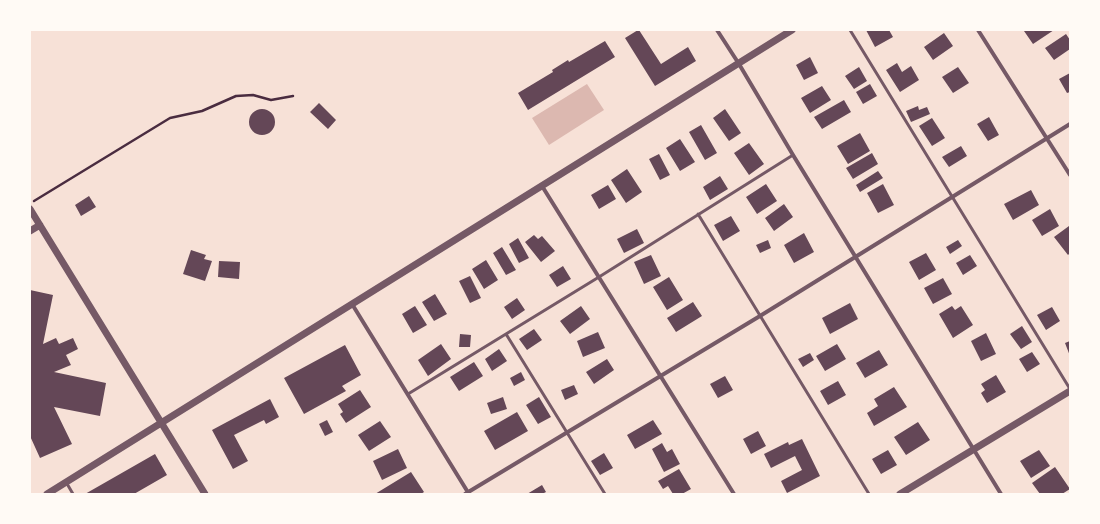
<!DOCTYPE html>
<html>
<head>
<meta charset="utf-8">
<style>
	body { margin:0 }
	#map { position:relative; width:1100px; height:524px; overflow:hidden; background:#f7e1d7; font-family:"Work Sans",sans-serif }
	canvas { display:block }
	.frame { position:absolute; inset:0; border:31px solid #fffaf5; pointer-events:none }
</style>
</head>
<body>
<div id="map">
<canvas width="1100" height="524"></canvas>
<div class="frame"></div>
</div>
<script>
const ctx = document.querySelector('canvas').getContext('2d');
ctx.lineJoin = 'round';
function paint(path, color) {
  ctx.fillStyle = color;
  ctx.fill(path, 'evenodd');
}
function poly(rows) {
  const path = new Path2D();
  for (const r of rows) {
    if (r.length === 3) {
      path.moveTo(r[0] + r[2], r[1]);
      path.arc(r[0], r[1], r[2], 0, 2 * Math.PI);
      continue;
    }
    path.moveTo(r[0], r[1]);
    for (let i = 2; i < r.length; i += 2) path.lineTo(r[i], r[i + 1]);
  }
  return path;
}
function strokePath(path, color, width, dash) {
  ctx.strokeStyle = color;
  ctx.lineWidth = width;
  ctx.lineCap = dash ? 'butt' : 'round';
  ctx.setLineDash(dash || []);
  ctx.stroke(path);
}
paint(poly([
	[587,84,604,110,549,145,532,118]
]), '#dcb8b0');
paint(poly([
	[638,30,639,30,661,64,688,47,696,61,655,86,625,38],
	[866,30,889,30,893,37,875,47],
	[1025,30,1054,30,1033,44,1024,31],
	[944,33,953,46,933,60,924,47],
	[1066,34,1070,40,1070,49,1054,60,1045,48],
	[605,41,615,57,528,110,518,93,553,72,552,70,568,60,569,62],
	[810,57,818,73,804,80,796,65],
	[897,63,902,72,911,66,919,80,900,92,886,70],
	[859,67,867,81,854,89,845,76],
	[958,67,969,83,953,93,942,77],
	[1070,73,1070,92,1067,93,1059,79],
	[870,84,877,96,863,104,856,92],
	[822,86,831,100,810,113,801,98],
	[844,100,851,112,822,129,814,117],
	[319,103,336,120,328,129,310,112],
	[918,106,919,110,927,107,930,114,911,122,906,111],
	[262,122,13],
	[725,109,741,133,729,141,713,118],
	[989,117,999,135,988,141,977,124],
	[932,118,945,138,932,146,919,126],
	[701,125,717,153,705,160,689,132],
	[860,133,870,151,848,164,837,146],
	[680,139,695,162,680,171,666,148],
	[749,143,764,164,749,175,734,153],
	[961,146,967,156,949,167,942,157],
	[872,153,878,164,853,179,846,168],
	[659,154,670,175,660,180,649,159],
	[627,169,642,192,626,203,611,180],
	[878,171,883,178,860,192,856,185],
	[720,176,728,189,710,200,703,187],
	[766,184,777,201,757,214,746,197],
	[883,184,894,205,878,213,867,193],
	[608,185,616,199,599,209,591,195],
	[1031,190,1039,205,1013,220,1004,204],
	[89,196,96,207,81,216,75,205],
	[784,204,793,217,774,231,765,218],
	[1050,209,1059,226,1042,236,1032,220],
	[731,216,740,231,723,241,714,225],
	[1069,226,1070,253,1068,255,1054,237],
	[637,229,644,243,624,253,617,239],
	[804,233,814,252,794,263,784,245],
	[534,235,538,239,542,236,555,251,541,262,525,242],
	[518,238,529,258,519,263,509,244],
	[768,240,771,248,760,253,756,245],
	[958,240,962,246,950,254,946,247],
	[502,247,516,270,506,275,493,253],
	[191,250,206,255,204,259,212,261,205,281,183,274],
	[926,253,936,270,919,280,909,262],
	[651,255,661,276,644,284,634,262],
	[970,255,977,266,963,275,956,263],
	[486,260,498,280,484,289,472,269],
	[219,261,240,262,239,279,218,277],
	[563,266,571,279,557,287,549,275],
	[470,276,481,298,470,303,459,281],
	[669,277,683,300,667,310,653,287],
	[943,278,952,294,933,304,924,288],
	[30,290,53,295,43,344,56,338,59,344,73,338,78,349,66,355,71,365,54,372,106,383,100,416,54,407,72,444,40,458,30,436],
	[435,294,447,314,434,321,422,302],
	[517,298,525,310,512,319,504,307],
	[693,302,702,316,676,332,667,318],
	[850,303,858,319,830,334,822,318],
	[415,306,427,325,413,333,402,314],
	[581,306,590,319,570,334,560,321],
	[952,306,955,310,961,306,973,325,953,338,939,314],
	[1052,307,1060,321,1046,330,1037,315],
	[1022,326,1032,342,1021,349,1010,334],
	[534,329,542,340,527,350,519,339],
	[598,332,605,348,583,357,577,341],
	[986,333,996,354,981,361,971,341],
	[460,334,471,335,470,347,459,347],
	[1070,341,1070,356,1065,343],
	[441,344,451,359,428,376,418,360],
	[837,344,846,359,825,371,816,356],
	[345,345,361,375,342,386,346,391,304,414,284,378],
	[499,349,507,361,492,371,485,359],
	[879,350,888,365,865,378,856,363],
	[1032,352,1040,364,1027,372,1019,359],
	[810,353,814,360,803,367,798,359],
	[607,359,614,370,594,384,586,372],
	[474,362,483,376,459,391,450,377],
	[521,372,525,380,514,386,510,378],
	[996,375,1006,392,987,403,981,393,985,390,981,384],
	[725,376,733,390,718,398,710,384],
	[838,381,846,395,828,405,820,391],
	[574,385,578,394,565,400,561,390],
	[894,387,907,407,874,426,867,413,878,406,874,399],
	[360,390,371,407,346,423,340,414,343,412,338,404],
	[503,397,507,409,491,414,487,403],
	[539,397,551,417,538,424,526,405],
	[270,399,279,417,266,424,264,420,234,435,248,461,233,469,212,430],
	[517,412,528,431,495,450,484,431],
	[327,420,333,432,325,436,319,424],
	[653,420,662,434,635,449,627,435],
	[380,421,391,437,369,451,358,435],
	[918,422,930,440,906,455,894,437],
	[758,431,766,446,751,454,743,439],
	[802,439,820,476,787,493,781,481,802,470,795,456,771,468,764,454,788,442,789,445],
	[662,443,667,452,672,449,680,464,664,472,652,449],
	[398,449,407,468,382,480,373,461],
	[888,450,897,465,881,474,872,459],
	[1039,450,1050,466,1031,478,1020,461],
	[604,453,613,468,600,475,591,461],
	[155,454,167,475,134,494,85,494],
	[1055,467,1070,489,1062,494,1040,494,1032,483],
	[679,469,691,489,682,494,673,494,668,486,663,489,658,481],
	[411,472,424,492,421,494,375,494],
	[542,485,546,492,542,494,527,494]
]), '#644757');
strokePath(poly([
	[34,201,170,118,202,111,236,96,253,95,271,100,293,96]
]), '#4a2c40', 2.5);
strokePath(poly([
	[850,30,1070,389],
	[698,214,869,494],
	[506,334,605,494],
	[408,394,599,277,793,155],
	[66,482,73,494]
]), '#755966', 3);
strokePath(poly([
	[717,30,739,64,793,155,1001,494],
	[978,30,1070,175],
	[542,186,734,494],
	[352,304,469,494],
	[465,494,760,316,1070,124]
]), '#755966', 4);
strokePath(poly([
	[30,209,205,494],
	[30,231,40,225],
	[47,494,792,30],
	[900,494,1070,391]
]), '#755966', 7);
</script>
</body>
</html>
